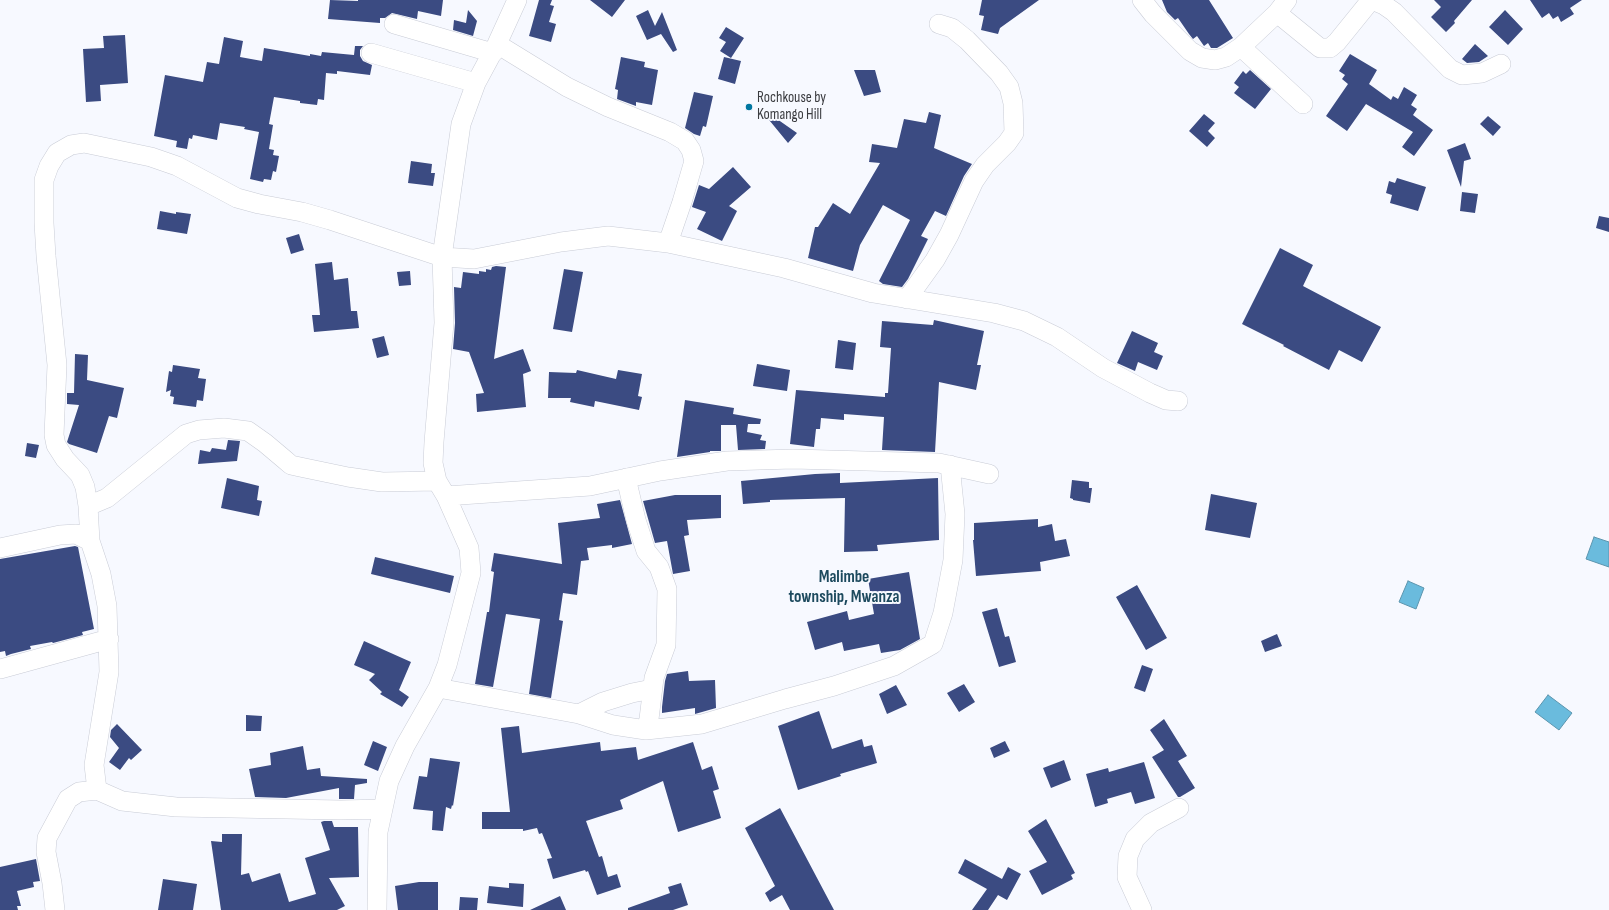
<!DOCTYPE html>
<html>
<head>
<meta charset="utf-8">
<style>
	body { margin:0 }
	canvas { display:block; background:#f7f9ff }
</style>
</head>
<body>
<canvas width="1609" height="910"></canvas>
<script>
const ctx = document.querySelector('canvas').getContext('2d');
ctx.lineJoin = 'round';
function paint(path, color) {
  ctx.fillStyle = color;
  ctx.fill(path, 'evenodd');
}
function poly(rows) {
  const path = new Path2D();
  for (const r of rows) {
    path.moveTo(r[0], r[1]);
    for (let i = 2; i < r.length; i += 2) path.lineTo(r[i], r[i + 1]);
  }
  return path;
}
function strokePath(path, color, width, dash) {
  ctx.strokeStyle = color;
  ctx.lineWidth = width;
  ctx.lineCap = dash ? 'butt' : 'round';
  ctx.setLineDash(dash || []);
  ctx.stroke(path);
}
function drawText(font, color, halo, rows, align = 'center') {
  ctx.font = font + ' "Sofia Sans Condensed",sans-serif';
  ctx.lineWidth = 4;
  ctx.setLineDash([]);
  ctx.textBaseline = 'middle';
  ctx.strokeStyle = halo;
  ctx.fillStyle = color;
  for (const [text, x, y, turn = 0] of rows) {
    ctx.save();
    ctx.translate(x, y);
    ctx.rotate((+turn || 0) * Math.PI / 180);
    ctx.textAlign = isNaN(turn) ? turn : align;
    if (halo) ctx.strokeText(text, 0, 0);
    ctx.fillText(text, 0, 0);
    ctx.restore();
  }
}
const water = poly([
	[1594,537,1609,542,1609,567,1586,559,1594,537],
	[1408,581,1424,588,1416,609,1399,602,1408,581],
	[1548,695,1572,713,1559,730,1535,712,1548,695]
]);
paint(water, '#6abbdd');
strokePath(water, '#5c95ae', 1);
paint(poly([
	[330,0,358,1,358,0,443,0,441,16,418,11,417,19,392,13,385,18,380,18,380,23,328,19],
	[539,0,552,0,550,5,554,6,549,22,556,24,551,42,529,36],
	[590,0,625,0,612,17],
	[982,0,1039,0,1000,28,998,34,981,30,984,16,979,15],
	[1162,0,1209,0,1233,38,1217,48,1211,48,1208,43,1204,46,1197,36,1193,39,1189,34,1178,18,1175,20,1167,12],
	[1434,0,1472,0,1454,21,1455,23,1446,32,1431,17,1441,7],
	[1530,0,1582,0,1570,8,1574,14,1561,22,1558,16,1553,19,1549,13,1542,18],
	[468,10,477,21,473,36,453,30,454,20,466,23],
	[648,10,655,26,662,12,677,50,673,52,661,34,647,40,636,16],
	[1505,10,1523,29,1508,45,1489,27],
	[726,27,744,38,731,58,720,51,726,42,719,38],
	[125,35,128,83,100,85,101,101,86,102,83,49,104,48,103,36],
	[224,37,243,41,240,57,262,61,264,48,310,56,310,54,321,56,322,52,354,55,355,46,363,46,360,50,360,56,363,61,372,65,370,75,337,71,337,74,326,73,324,100,318,99,317,105,300,103,300,101,274,97,269,124,273,125,269,149,274,150,273,155,279,156,276,172,273,171,271,180,264,179,263,182,250,179,259,132,244,129,245,127,220,123,217,140,193,135,192,139,189,138,187,149,176,147,177,141,154,136,165,75,203,82,207,62,219,64],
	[1475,44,1488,56,1479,62,1467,63,1462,59],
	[1350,54,1377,70,1369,84,1391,100,1393,96,1398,99,1404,87,1417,95,1411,105,1417,109,1413,115,1433,130,1414,156,1402,147,1413,132,1366,104,1347,131,1326,116,1348,84,1342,79,1345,75,1339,71],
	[621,57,645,62,644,67,658,70,652,105,636,102,636,106,617,99,618,90,615,89],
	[724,57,741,61,735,84,718,79],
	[854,70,875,70,881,92,864,96],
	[1250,70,1271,89,1255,109,1234,93,1239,87,1234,83,1243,71,1246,74],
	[694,92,713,96,706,127,703,126,700,136,694,134,685,128],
	[767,112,797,133,788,143,765,115],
	[929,112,941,115,934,148,972,164,964,176,946,216,935,211,921,236,928,239,908,279,902,287,883,284,879,281,910,220,883,205,860,245,853,271,808,258,815,227,818,227,833,203,850,214,880,163,869,162,872,144,897,148,904,119,926,123],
	[1204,114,1215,123,1208,131,1215,138,1207,147,1189,131],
	[1488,116,1501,127,1493,136,1480,124],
	[1465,143,1471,159,1464,161,1461,187,1447,150],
	[411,161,432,164,431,173,435,173,433,186,408,183],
	[733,167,751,187,729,206,737,211,722,241,697,229,706,212,692,207,699,185,709,189],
	[1397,178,1426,187,1418,211,1390,203,1392,195,1386,193,1389,181,1395,183],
	[1462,192,1478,194,1475,213,1460,211],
	[160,211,176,214,176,212,191,214,187,234,157,229],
	[1599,216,1609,218,1609,232,1596,228],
	[299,234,304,250,291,254,286,238],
	[1280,248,1313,265,1303,286,1381,327,1362,362,1339,350,1329,370,1283,346,1284,345,1242,324],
	[332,262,334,280,348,278,351,311,357,311,359,328,314,332,312,315,320,315,315,264],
	[496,266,506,267,494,359,523,349,531,371,523,374,526,407,477,412,476,394,484,393,469,352,453,349,455,323,454,287,461,288,463,272,479,274,479,271,486,272,486,269,491,270,492,267],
	[564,269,583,272,572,332,553,329],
	[410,271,411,285,399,286,397,272],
	[934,320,984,331,977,365,981,365,976,390,939,382,935,452,882,450,884,417,844,414,844,420,821,418,820,429,816,429,814,447,790,444,796,390,885,397,885,393,888,393,891,348,880,347,882,321,933,325],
	[1132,331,1158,343,1154,352,1163,356,1157,370,1138,362,1135,371,1117,363],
	[384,336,389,355,377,358,372,339],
	[838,340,856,343,853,370,835,368],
	[75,354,88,355,87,380,124,388,117,418,109,416,97,453,69,444,67,442,79,405,67,404,67,393,74,393],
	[757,364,790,370,787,391,753,386],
	[173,365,200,369,198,378,206,379,203,401,197,400,196,407,173,404,174,397,170,396,171,390,166,392,169,371,172,372],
	[577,370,616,379,618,370,642,374,638,396,642,397,639,410,595,401,594,407,570,402,571,398,548,398,549,372,576,373],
	[685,400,734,408,733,414,761,419,760,424,748,424,747,432,762,435,760,440,766,441,765,449,738,450,736,425,721,425,721,451,710,451,710,452,677,457],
	[228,440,240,441,237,461,198,464,200,450,210,452,212,448,226,450],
	[27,443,39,445,36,458,25,456],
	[840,473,840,483,938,478,939,540,877,545,878,551,844,552,845,498,770,500,770,502,743,504,741,481,815,474],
	[227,478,259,486,257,500,262,501,259,516,221,508],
	[1072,480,1089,482,1089,488,1092,488,1090,503,1073,500,1073,499,1070,498],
	[1211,494,1257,503,1250,538,1205,530],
	[675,495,721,495,721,518,687,520,689,535,684,536,690,571,673,574,667,541,655,543,643,501],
	[620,500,632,544,612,548,612,545,587,548,589,560,581,561,577,595,563,593,559,620,563,621,551,698,529,694,540,619,506,614,493,687,475,684,487,612,489,612,494,572,491,571,494,553,562,564,558,523,600,518,597,504],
	[1038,519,1038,527,1052,524,1055,541,1066,539,1070,556,1040,562,1041,571,976,576,973,540,974,540,974,523],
	[75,546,78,547,94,629,82,632,83,635,53,643,52,642,30,646,31,649,11,654,6,656,5,651,0,652,0,559],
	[375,557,454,576,450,593,371,574],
	[909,572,920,639,900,650,881,653,879,644,844,651,842,642,815,650,807,622,847,611,849,620,874,614,868,579],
	[1137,585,1167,638,1146,650,1116,597],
	[997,608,1005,637,1009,636,1016,662,999,667,982,612],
	[1277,634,1282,646,1265,652,1261,641],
	[364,641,411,662,399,690,409,697,402,707,380,694,382,692,369,680,375,674,354,665],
	[1142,665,1153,669,1145,692,1134,688],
	[688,671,689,681,715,680,716,708,695,714,695,708,662,713,662,707,665,681,667,674],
	[964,684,975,702,959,712,947,693],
	[896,685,907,705,887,714,879,694],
	[819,711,832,749,862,739,864,747,872,745,877,763,840,774,841,776,798,790,778,726],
	[246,715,262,716,261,731,246,731],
	[1164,719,1187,756,1178,761,1195,788,1180,797,1178,797,1152,757,1164,750,1150,730],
	[117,724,142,750,131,760,129,758,120,770,109,762,119,748,110,737,111,730],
	[519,726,522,753,600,742,601,751,636,747,638,760,693,742,702,770,712,766,719,789,713,791,721,818,678,832,663,781,620,800,623,809,586,821,599,857,602,856,608,877,617,874,621,887,597,895,588,871,586,872,585,870,553,879,547,859,552,858,542,833,539,834,537,828,523,831,523,829,482,829,482,812,510,812,501,728],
	[373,741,387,747,378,771,364,765],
	[1005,741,1010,751,994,758,990,748],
	[303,746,307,770,320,768,321,776,367,779,367,783,355,785,354,799,339,799,339,788,286,798,255,797,249,769,271,765,270,753],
	[430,758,460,762,453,806,452,805,451,809,446,807,443,831,432,830,433,811,413,809,419,776,427,777],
	[1064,760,1071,780,1051,788,1043,768],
	[1144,762,1155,798,1135,804,1131,792,1107,799,1108,803,1095,807,1086,774,1108,768,1109,772],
	[780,808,834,910,790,910,782,895,770,902,765,893,775,886,745,828],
	[1046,819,1075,873,1071,875,1073,879,1042,895,1029,871,1047,862,1028,831],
	[324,821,332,821,334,827,358,827,359,877,329,878,345,906,337,910,221,910,211,841,222,842,222,834,242,834,241,875,249,873,252,882,280,873,289,902,316,894,305,858,330,850,321,822],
	[36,859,40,881,33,882,34,887,17,891,21,906,17,906,18,910,0,910,0,867],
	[965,859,1002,879,1008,867,1021,874,1007,900,998,895,988,910,972,910,987,889,958,873],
	[163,879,197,884,193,910,158,910],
	[419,882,438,882,438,910,398,910,395,886],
	[509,883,524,884,523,907,487,903,489,886,509,888],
	[681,883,688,905,673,910,628,910,628,908,670,893,668,887],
	[560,896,566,910,530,910],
	[460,897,478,898,477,910,459,910]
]), '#3b4b82');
const minor = poly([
	[1142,0,1153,14,1190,51,1202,58,1215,60,1226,57,1241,47,1277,13,1287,0],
	[1372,0,1384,5,1394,12,1450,69,1462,75,1482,73,1501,64],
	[1277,13,1320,48,1330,48,1337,42,1371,0],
	[394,24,493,53],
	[497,44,567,87,608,107,670,132,685,141,691,150,694,161,682,202,668,243],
	[1241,47,1303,104],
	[371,53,476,83],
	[907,299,935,260,949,235,974,181,985,165,1007,143,1014,133,1013,103,1009,87,999,73,967,40,952,28,939,24],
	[626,478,636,520,646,551,659,567,667,589,666,645,654,678,649,719,646,730],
	[446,496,590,486,660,471,727,461,793,459,939,463,989,474],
	[88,506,107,498,186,434,199,430,224,428,248,431,265,443,284,459,291,465,300,467,348,477,382,482,437,481],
	[0,548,60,535,76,534,90,541],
	[0,669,109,639],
	[438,688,579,714,613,725,646,730,702,724,785,699,834,686,894,666,933,644,943,613,953,560,955,514,950,465],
	[579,714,603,702,632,693,652,689],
	[383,809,341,810,176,807,122,801,97,790,94,765,109,672,107,606,101,574,90,541,88,506,85,487,80,475,65,459,56,445,54,435,57,365,46,256,44,223,44,180,49,166,57,153,71,145,84,143,151,157,177,166,237,198,259,204,302,212,330,220,442,257,474,259,561,242,608,236,668,243,784,268,873,293,994,313,1024,321,1057,337,1103,368,1150,393,1166,400,1178,401],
	[55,910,52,883,46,852,47,838,68,799,79,792,97,790],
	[377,910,378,832,389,781,405,746,438,688,447,665,471,573,469,548,446,496,437,481,433,463,434,442,444,323,442,257,461,124,476,83,497,44,517,0],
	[1142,910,1127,877,1128,856,1135,839,1151,823,1179,808]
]);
strokePath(minor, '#c9ccd6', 20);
strokePath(minor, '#fff', 19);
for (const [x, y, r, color] of [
	[749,107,4,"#0076a0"]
]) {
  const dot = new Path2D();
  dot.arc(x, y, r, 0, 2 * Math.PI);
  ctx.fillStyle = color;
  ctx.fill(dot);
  strokePath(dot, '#f7f9ff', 1.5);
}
drawText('15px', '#3b3c40', '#f7f9ff', [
	["Rochkouse by",757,98],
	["Komango Hill",757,115]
], 'left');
drawText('bold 17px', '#1d4a5e', '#f7f9ff', [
	["Malimbe",844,578],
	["township, Mwanza",844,598]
]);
</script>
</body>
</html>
